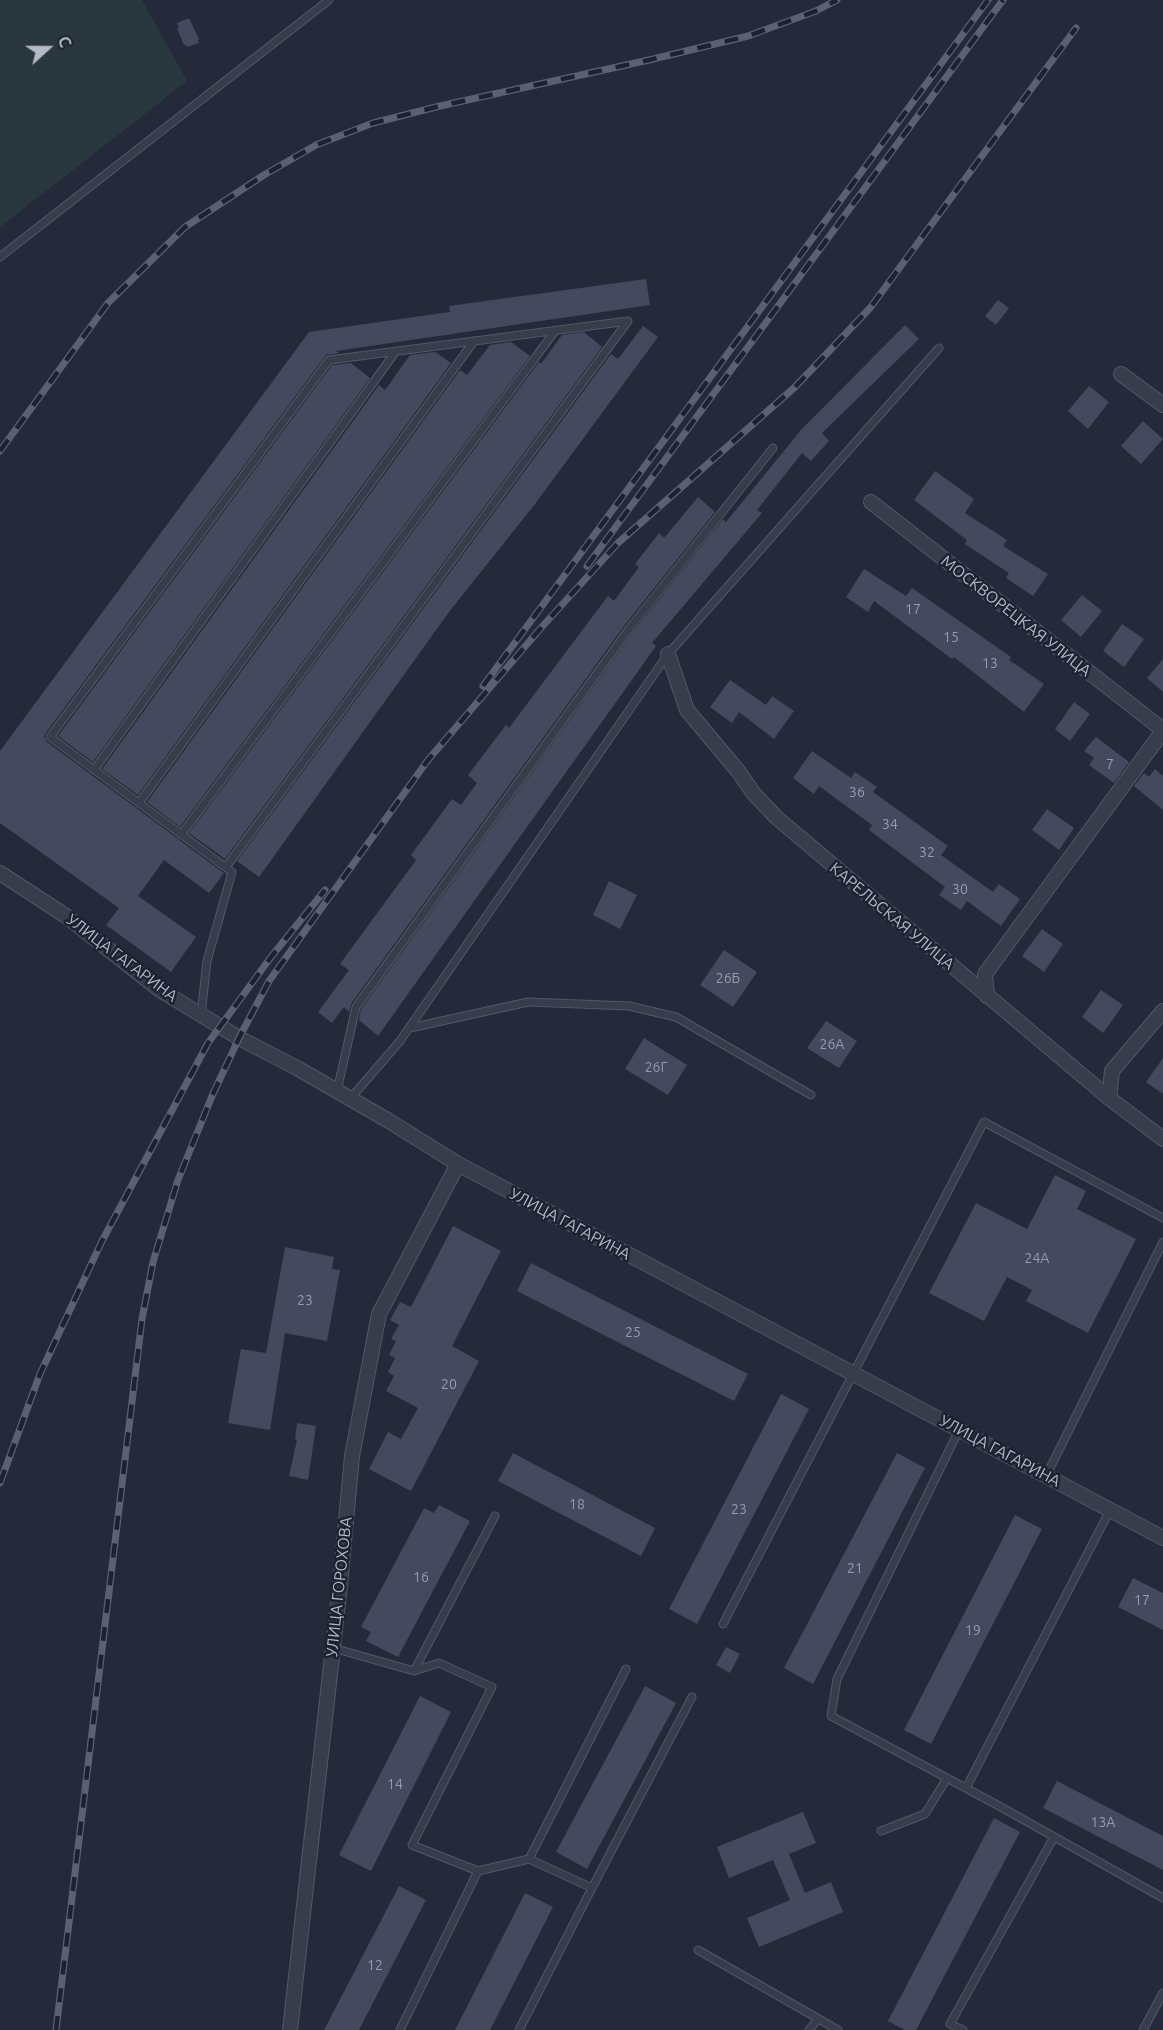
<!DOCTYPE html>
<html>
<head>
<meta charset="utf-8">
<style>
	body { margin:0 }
	#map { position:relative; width:1163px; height:2030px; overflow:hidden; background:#252a3b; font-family:Ubuntu,sans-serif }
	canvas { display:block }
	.north { position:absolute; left:18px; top:18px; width:60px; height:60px; -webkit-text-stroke:4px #1d2231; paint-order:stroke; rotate:69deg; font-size:16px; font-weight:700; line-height:24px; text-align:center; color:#b4b8c7 }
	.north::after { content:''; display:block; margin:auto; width:21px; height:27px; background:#b4b8c7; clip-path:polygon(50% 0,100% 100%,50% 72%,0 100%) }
</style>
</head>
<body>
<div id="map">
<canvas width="1163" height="2030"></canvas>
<div class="north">С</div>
</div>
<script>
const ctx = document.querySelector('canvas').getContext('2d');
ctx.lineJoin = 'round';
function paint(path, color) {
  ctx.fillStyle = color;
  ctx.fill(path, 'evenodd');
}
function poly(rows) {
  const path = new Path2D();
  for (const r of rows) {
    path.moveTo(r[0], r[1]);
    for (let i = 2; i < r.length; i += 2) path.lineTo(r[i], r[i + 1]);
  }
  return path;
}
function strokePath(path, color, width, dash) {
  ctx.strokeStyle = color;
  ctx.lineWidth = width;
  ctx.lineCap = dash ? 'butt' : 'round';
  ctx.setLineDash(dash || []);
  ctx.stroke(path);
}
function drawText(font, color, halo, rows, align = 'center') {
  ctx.font = font + ' Ubuntu,sans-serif';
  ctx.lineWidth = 5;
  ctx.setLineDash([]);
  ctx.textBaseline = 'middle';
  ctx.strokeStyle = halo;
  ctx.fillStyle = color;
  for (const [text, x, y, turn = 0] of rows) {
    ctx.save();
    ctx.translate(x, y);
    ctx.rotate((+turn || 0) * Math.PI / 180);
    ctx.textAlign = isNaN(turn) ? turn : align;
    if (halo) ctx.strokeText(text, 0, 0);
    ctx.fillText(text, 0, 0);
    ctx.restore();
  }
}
paint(poly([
	[0,0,142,0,187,81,0,227]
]), '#28383e');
paint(poly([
	[189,18,199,39,198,40,199,43,187,47,186,45,184,45,177,28,179,27,177,23],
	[646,279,650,305,336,351,339,353,326,355,45,734,44,737,47,742,224,873,209,893,164,860,138,896,196,937,171,972,106,925,119,908,0,823,0,751,309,332,450,312,449,306],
	[998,300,1009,308,996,325,985,316],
	[905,325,919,339,822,433,829,441,811,461,802,453,757,510,762,513,652,643,656,646,378,1036,359,1020,361,1009,633,632,723,519,726,522,801,430],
	[643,326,658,337,535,504,449,612,259,877,237,861,611,354,618,359],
	[584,332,602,347,225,859,189,833,539,362,541,364,562,335],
	[511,342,530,356,180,827,147,802,460,370,467,375,490,345],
	[435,352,451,363,138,795,102,769,379,385,385,390,410,355],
	[351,363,370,378,93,762,58,736,332,365],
	[1089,386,1109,402,1088,429,1068,411],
	[1143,421,1163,439,1141,464,1121,446],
	[935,471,974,499,965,513,1007,540,1003,546,1048,574,1033,596,1006,578,1009,573,965,544,967,540,914,500],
	[698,497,715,512,624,626,351,1004,349,1012,344,1007,332,1023,318,1012,349,970,340,964,416,860,411,855,452,799,461,805,477,783,468,775,506,725,509,728,608,596,614,601,639,567,635,564,659,533,664,538],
	[864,569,906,596,912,588,1011,657,1009,660,1044,684,1024,712,954,657,952,659,874,601,868,612,846,597],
	[1082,595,1102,611,1081,637,1061,620],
	[1122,624,1144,639,1124,667,1103,651],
	[1163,659,1163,692,1147,678],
	[730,680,766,705,772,696,794,711,774,739,739,712,732,723,710,707],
	[1074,702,1090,714,1070,741,1055,729],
	[1096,737,1129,762,1114,783,1089,765,1094,758,1084,751],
	[812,751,851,778,855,772,877,787,873,792,948,846,941,855,993,892,999,884,1020,899,1001,926,967,901,961,910,939,895,945,887,869,830,872,825,819,786,814,794,793,778],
	[1155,769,1163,776,1163,810,1134,786,1144,773,1149,777],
	[1047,809,1074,828,1059,850,1032,830],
	[609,881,637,895,620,929,593,915],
	[1042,929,1063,944,1044,972,1022,956],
	[724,950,757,972,733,1007,700,985],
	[1101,990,1123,1005,1103,1033,1082,1017],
	[826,1021,857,1041,839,1068,807,1048],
	[644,1038,687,1065,668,1095,625,1069],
	[1163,1058,1163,1094,1146,1082],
	[1055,1175,1086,1191,1077,1209,1136,1239,1088,1333,1026,1301,1032,1290,1007,1277,984,1321,929,1293,976,1203,1027,1229],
	[453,1226,501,1251,452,1346,479,1361,411,1491,369,1469,388,1432,401,1439,418,1408,386,1391,394,1376,388,1372,395,1358,389,1355,396,1341,391,1339,399,1325,390,1320,400,1302,411,1307],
	[285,1247,334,1257,332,1269,340,1270,327,1341,285,1333,270,1430,228,1423,241,1349,266,1353],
	[531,1263,748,1374,734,1401,517,1291],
	[781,1394,809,1409,697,1624,669,1609],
	[297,1423,316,1426,308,1480,289,1476,297,1440,295,1439],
	[513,1453,655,1528,641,1556,498,1481],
	[897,1453,925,1468,813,1684,784,1668],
	[439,1505,470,1521,398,1657,366,1641,371,1632,361,1627,424,1508,434,1513],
	[1015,1515,1042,1529,931,1744,904,1730],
	[1133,1578,1163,1593,1163,1630,1118,1607],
	[726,1647,740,1654,730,1673,716,1665],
	[645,1686,676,1703,587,1869,556,1852],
	[420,1696,451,1712,371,1871,339,1855],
	[1057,1781,1163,1836,1163,1870,1043,1808],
	[803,1812,816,1843,789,1854,805,1893,831,1882,843,1912,759,1947,747,1918,790,1900,773,1860,729,1878,717,1847],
	[994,1818,1020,1832,916,2030,905,2030,888,2021],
	[399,1886,426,1900,359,2030,324,2030],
	[525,1893,553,1907,490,2030,455,2030]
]), '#44495d');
const lane = poly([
	[0,257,329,0],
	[94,770,396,351],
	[139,803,474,341],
	[181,835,555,331],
	[201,1015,207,961,232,872,50,737,329,360,628,321,226,867],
	[410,1028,528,1002,629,1006,676,1017,811,1095],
	[337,1091,356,1007,629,629,773,448],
	[350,1099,400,1041,668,654,939,348],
	[959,1430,837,1679,831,1716,1001,1807,1163,1898],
	[1046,1476,1163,1242],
	[723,1624,984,1122,1163,1218],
	[333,1648,414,1671,495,1516],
	[966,1788,1110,1510],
	[881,1831,925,1814,947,1778],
	[529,1859,592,1888,692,1697],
	[478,1871,529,1859,626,1669],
	[698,1950,838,2030],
	[400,2030,478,1871,412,1845,492,1687,439,1663,414,1671],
	[519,2030,592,1888],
	[809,2030,818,2019],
	[963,2030,950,2024,1054,1837],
	[1143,2030,1163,1993]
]);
const street = poly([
	[1121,374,1163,405],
	[871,502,1163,730],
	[668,654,687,710,738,771,754,794,777,818,1109,1098,1163,1139],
	[0,873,66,916,160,990,239,1038,297,1068,389,1121,458,1164,1163,1538],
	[987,996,985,974,1163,731],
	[1109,1098,1112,1071,1163,1011],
	[290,2030,340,1585,352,1456,379,1314,458,1164]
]);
strokePath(lane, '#535867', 9);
strokePath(street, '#535867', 16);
strokePath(lane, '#383d4c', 7);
strokePath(street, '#383d4c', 14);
const rail = poly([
	[0,451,108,303,185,227,264,175,316,145,373,123,440,106,649,60,748,36,816,11,837,0],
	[587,566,1003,0],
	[483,686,988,0],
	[0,1483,40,1374,102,1241,208,1043,271,957,325,890],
	[56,2030,142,1319,153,1262,178,1180,212,1096,239,1038,269,981,428,760,540,629,618,543,795,387,870,308,1076,28]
]);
strokePath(rail, '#5b6073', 7);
strokePath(rail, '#1d2231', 4.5, [14]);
drawText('14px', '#989cac', null, [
	["17",913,609],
	["15",951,637],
	["13",990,663],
	["7",1110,764],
	["36",857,792],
	["34",890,824],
	["32",927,852],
	["30",960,889],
	["26Б",728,978],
	["26А",832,1044],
	["26Г",656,1067],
	["24А",1037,1258],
	["23",305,1300],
	["25",633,1332],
	["20",449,1384],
	["18",577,1504],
	["23",739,1509],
	["21",855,1568],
	["16",421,1577],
	["17",1142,1600],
	["19",973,1630],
	["14",395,1784],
	["13А",1103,1822],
	["12",375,1965]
]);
drawText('16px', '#b4b8c7', '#1d2231', [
	["МОСКВОРЕЦКАЯ УЛИЦА",1016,616,38],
	["КАРЕЛЬСКАЯ УЛИЦА",892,916,40],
	["УЛИЦА ГАГАРИНА",122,958,37],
	["УЛИЦА ГАГАРИНА",570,1224,28],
	["УЛИЦА ГАГАРИНА",1000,1451,28],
	["УЛИЦА ГОРОХОВА",339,1587,-84]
]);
</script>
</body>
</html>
